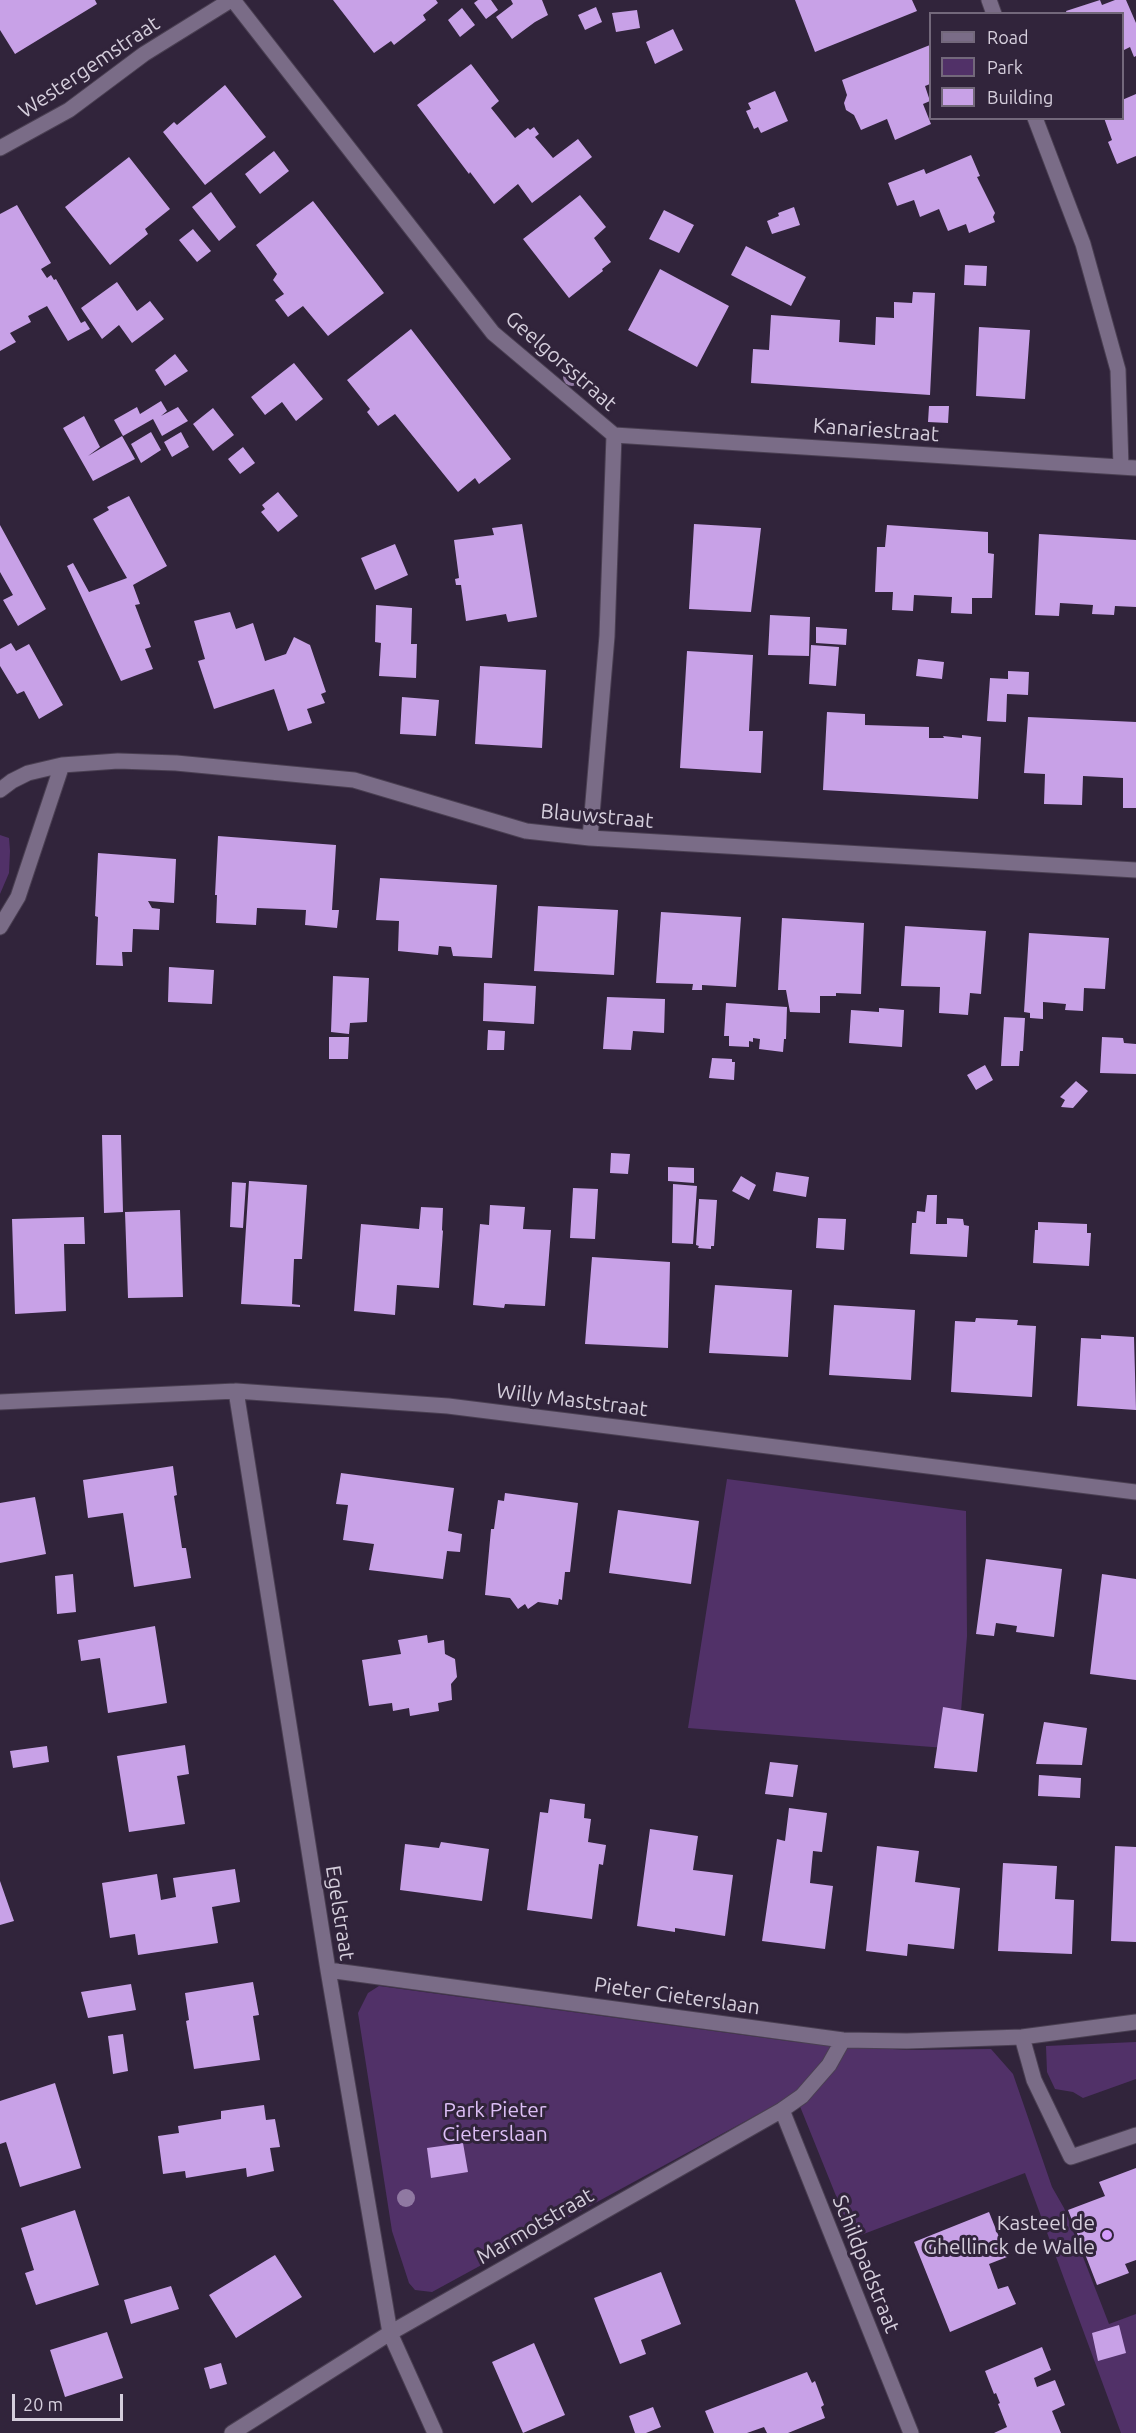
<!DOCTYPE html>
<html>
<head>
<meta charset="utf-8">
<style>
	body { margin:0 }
	#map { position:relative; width:1136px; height:2433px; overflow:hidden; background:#31243b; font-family:Ubuntu,sans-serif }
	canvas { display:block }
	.legend { position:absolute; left:929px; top:12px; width:195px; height:108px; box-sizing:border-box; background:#31243b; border:2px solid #73687b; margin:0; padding:8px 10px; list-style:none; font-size:18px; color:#d5cedc }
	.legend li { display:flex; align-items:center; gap:12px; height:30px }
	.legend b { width:30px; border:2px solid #73687b }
	.scale { position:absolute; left:12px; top:2394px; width:111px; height:27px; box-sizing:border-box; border:3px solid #d5cedc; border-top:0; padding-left:8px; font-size:18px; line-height:21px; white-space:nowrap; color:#d5cedc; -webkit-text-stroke:4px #31243b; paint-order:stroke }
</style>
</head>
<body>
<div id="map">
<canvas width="1136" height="2433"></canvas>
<ul class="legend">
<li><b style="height:8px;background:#7a6c87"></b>Road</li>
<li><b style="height:16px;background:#513168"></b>Park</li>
<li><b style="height:16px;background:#c8a1e7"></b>Building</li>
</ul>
<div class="scale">20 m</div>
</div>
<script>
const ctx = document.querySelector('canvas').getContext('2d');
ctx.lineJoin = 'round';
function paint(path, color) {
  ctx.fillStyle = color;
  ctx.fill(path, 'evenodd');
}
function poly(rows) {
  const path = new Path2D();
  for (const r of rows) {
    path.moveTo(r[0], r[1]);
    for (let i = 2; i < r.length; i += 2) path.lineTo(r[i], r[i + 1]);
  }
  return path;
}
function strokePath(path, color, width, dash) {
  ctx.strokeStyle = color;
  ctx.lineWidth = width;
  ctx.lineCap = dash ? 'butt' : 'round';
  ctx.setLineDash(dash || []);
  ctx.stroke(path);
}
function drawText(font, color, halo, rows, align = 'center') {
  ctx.font = font + ' Ubuntu,sans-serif';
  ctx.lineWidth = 6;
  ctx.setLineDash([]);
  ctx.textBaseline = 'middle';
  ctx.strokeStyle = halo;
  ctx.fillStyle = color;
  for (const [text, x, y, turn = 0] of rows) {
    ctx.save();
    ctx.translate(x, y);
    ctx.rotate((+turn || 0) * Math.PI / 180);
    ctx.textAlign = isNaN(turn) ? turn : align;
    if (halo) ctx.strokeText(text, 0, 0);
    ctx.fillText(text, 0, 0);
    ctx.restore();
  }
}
paint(poly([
	[0,835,9,838,10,851,9,873,0,894],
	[727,1479,966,1511,967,1636,958,1749,688,1728],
	[379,1986,795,2042,906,2050,991,2049,1013,2074,1052,2187,1064,2208,1109,2324,1136,2314,1136,2433,1121,2433,1025,2173,853,2238,795,2094,432,2292,415,2290,409,2283,392,2231,358,2013,368,1993],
	[1136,2042,1136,2079,1083,2098,1073,2092,1055,2089,1047,2072,1046,2046]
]), '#513168');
paint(poly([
	[0,0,95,0,97,4,15,54,0,30],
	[333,0,436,0,438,3,423,15,426,20,394,45,391,41,374,53],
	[478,0,491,0,498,10,486,19,474,3],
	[511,0,542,0,548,15,535,22,512,39,496,17,513,4],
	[795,0,912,0,917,11,815,52],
	[1100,0,1102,5,1115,0,1126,0,1136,23,1136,56,1134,57,1130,47,1122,51,1122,14,1067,14,1066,11],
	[596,7,602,22,585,30,578,15],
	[462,8,475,25,460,37,448,20],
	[637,10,640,28,616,32,612,13],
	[673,29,683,50,655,64,646,42],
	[930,45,930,84,925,86,930,101,923,104,931,124,895,140,887,119,861,130,854,115,846,110,844,103,847,95,842,80],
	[471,64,499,101,491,108,515,138,528,128,530,130,534,127,539,134,535,137,553,158,578,139,592,157,532,203,518,184,494,204,470,172,469,174,417,105],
	[225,85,266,137,205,185,163,132,174,122,177,125],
	[775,91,788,121,761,133,758,127,754,129,746,111,751,109,748,103],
	[1136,94,1136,156,1117,164,1108,142,1112,140,1104,118,1122,118,1122,100],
	[274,151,289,171,260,194,245,174],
	[971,155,980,176,977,177,995,213,993,217,995,222,969,233,966,224,948,231,939,209,920,217,914,200,897,206,888,183,924,169,926,174],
	[129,157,170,209,145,229,148,234,110,265,65,207],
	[211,192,236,227,219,241,192,207],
	[580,195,606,227,594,238,611,262,602,269,603,271,569,298,523,239],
	[313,201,384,293,328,336,303,306,288,317,275,300,284,294,273,280,277,274,256,245],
	[17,205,51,263,41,269,47,278,51,275,54,280,56,279,81,323,85,321,90,329,68,341,47,306,28,316,31,322,10,333,16,342,0,351,0,214],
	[794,207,800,225,772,234,767,221,779,216,778,213],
	[664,210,694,225,679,253,649,239],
	[193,229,211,251,197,262,179,240],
	[746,246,806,277,791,306,731,275],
	[965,265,987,266,986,286,964,285],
	[660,269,729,306,697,367,628,330],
	[117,282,137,311,150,301,164,319,132,343,119,325,102,339,81,308],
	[913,292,935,293,930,395,751,383,753,349,769,350,771,315,840,320,839,342,875,345,876,317,894,318,894,302,912,303],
	[979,327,1030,330,1025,399,976,396],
	[411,329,511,459,479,484,475,478,458,492,395,414,378,426,367,412,370,409,347,380],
	[175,354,188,371,165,386,155,370],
	[294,363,323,399,296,421,282,402,265,415,251,397],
	[161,401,167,411,161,416,178,407,188,421,162,436,153,419,123,436,114,420,137,407,140,414],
	[929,406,949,406,948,423,928,422],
	[213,408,234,435,213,451,193,424],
	[84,416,100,447,88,456,122,436,135,459,93,481,63,428],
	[151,432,161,450,141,463,131,444],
	[181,432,189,447,172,457,164,442],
	[243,447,255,463,240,474,228,459],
	[278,492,298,516,278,532,261,512,265,509,262,505],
	[129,496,167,566,133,585,140,604,135,605,151,647,145,649,153,669,121,681,67,566,73,563,89,592,127,578,93,519,109,510,107,507],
	[522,524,537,617,508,622,506,614,466,621,461,585,456,585,455,579,459,578,454,540,494,535,492,528],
	[694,524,761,528,751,612,689,609],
	[0,525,46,609,18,626,3,600,13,595,0,572],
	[887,525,988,532,988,553,994,554,992,598,972,598,972,614,951,613,952,597,914,595,913,611,892,610,893,592,875,592,877,547,885,547],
	[1039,534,1136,540,1136,607,1115,606,1114,615,1092,614,1093,605,1060,603,1059,616,1035,615],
	[395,544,408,575,375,590,361,558],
	[376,605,412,608,411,644,417,644,416,678,379,676,381,643,375,642],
	[230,612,236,629,253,623,265,661,286,654,294,637,310,645,326,692,321,694,325,703,307,709,312,723,288,731,274,689,214,709,198,661,205,659,194,621],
	[770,615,810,617,809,656,768,655],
	[816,627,847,629,846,645,816,643],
	[11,643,16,651,29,644,63,705,39,719,24,691,17,694,0,666,0,649],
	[811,645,839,647,836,686,809,684],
	[687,651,753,655,749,731,763,731,761,773,680,768],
	[918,659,944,662,942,679,916,676],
	[480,666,546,670,542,748,475,744],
	[1008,671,1029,672,1028,695,1007,694,1006,722,987,721,990,678,1008,679],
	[402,697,439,700,436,736,400,734],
	[827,712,865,714,865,725,929,727,929,738,944,738,943,736,962,738,962,735,981,737,978,799,823,790],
	[1028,717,1136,722,1136,808,1123,808,1123,778,1083,776,1082,805,1044,804,1045,774,1024,773],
	[218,836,336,845,332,910,339,910,337,928,305,925,306,910,257,908,256,925,216,923,217,895,215,895],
	[98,853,176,859,174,903,148,901,152,908,160,909,159,930,133,929,132,952,122,952,123,966,96,965,98,917,95,916],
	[380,878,497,885,492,958,453,956,451,947,439,946,438,955,398,951,399,921,376,920],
	[538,906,618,910,614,975,534,971],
	[661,912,741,917,736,987,702,985,702,990,692,990,693,984,656,983],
	[782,918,864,923,861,994,836,993,836,996,820,996,820,1013,790,1012,786,990,778,990],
	[905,926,986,931,981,994,970,993,968,1015,939,1013,940,987,901,986],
	[1029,933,1109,938,1105,989,1084,988,1083,1011,1065,1010,1066,1004,1043,1002,1043,1019,1030,1018,1030,1013,1024,1012],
	[169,967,214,970,212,1004,168,1002],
	[333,976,369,978,367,1022,350,1023,349,1034,331,1032],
	[484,983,536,986,534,1024,483,1021],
	[607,997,665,999,664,1033,633,1031,631,1050,603,1049],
	[726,1003,787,1007,786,1039,784,1039,783,1052,759,1049,760,1039,753,1038,753,1042,749,1041,749,1047,729,1046,729,1036,724,1036],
	[879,1008,904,1010,902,1047,849,1043,851,1010,879,1012],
	[1004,1017,1025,1018,1023,1051,1020,1051,1019,1066,1001,1066],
	[488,1030,505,1031,504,1050,487,1050],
	[329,1037,349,1037,348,1059,329,1059],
	[1102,1037,1123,1038,1124,1043,1136,1044,1136,1074,1100,1073],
	[712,1058,732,1059,732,1062,735,1062,734,1080,709,1078],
	[985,1065,993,1080,976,1090,967,1075],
	[1076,1081,1088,1091,1073,1108,1061,1107,1065,1100,1060,1097],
	[102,1135,121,1135,123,1212,104,1213],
	[611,1153,630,1154,628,1174,610,1173],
	[668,1167,694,1168,694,1183,668,1181],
	[776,1172,809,1177,806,1197,773,1191],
	[741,1176,756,1185,749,1200,732,1191],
	[249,1181,307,1185,302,1259,294,1259,292,1304,300,1305,300,1307,241,1304],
	[232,1182,246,1183,243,1228,230,1227],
	[673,1184,697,1186,693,1244,672,1243],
	[573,1188,598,1189,595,1239,570,1238],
	[927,1195,937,1195,936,1224,947,1224,947,1218,963,1219,964,1225,969,1226,967,1257,910,1254,912,1223,916,1223,917,1211,925,1212],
	[699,1199,717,1200,714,1246,711,1246,711,1249,698,1248,699,1246,696,1245],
	[490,1205,525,1207,523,1229,551,1230,545,1306,505,1304,504,1308,473,1305,480,1224,489,1225],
	[421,1207,443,1208,442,1230,443,1231,439,1288,397,1285,395,1315,354,1311,361,1224,419,1229],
	[180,1210,183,1297,128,1298,125,1212],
	[84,1217,85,1244,64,1244,66,1311,15,1314,12,1219],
	[818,1218,846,1219,844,1250,816,1248],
	[1038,1222,1087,1224,1087,1233,1091,1233,1089,1266,1033,1263,1035,1230,1038,1230],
	[592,1257,670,1262,668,1348,585,1344],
	[715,1285,792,1290,788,1357,709,1353],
	[834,1305,915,1310,911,1380,829,1375],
	[976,1318,1018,1320,1017,1325,1036,1326,1032,1397,951,1392,955,1321,975,1322],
	[1101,1335,1134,1337,1136,1410,1077,1406,1081,1338,1101,1339],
	[173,1466,177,1495,174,1496,182,1548,186,1548,191,1578,134,1587,123,1513,88,1518,83,1480],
	[341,1473,454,1488,448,1531,462,1534,460,1552,447,1551,443,1579,369,1570,374,1544,343,1540,348,1505,336,1504],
	[505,1493,578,1503,570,1572,565,1572,562,1600,559,1599,558,1605,538,1602,528,1609,525,1604,518,1609,510,1598,485,1595,491,1529,494,1529,498,1500,504,1501],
	[35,1497,46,1554,0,1563,0,1503],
	[618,1510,699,1521,691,1584,609,1573],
	[986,1559,1062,1569,1054,1637,1016,1632,1017,1626,996,1623,994,1636,976,1634],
	[73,1574,76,1612,57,1614,55,1576],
	[1102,1574,1136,1579,1136,1680,1090,1674],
	[155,1626,167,1703,108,1713,100,1658,81,1661,78,1640],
	[427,1635,428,1643,444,1640,445,1654,455,1659,457,1677,451,1684,452,1700,438,1703,439,1711,410,1716,409,1708,393,1711,392,1703,369,1706,362,1660,401,1654,398,1640],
	[943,1707,984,1714,977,1772,934,1768],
	[1044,1722,1087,1728,1082,1765,1036,1764],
	[185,1745,189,1774,177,1776,185,1824,129,1832,117,1756],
	[47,1746,49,1762,13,1768,10,1751],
	[770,1762,798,1765,793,1797,765,1794],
	[1039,1775,1081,1778,1080,1798,1038,1796],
	[550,1799,585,1804,584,1818,591,1819,588,1842,606,1845,603,1865,599,1864,592,1919,527,1910,540,1812,548,1813],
	[789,1808,827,1813,822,1852,813,1851,810,1883,833,1886,825,1949,762,1941,777,1839,785,1841],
	[650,1829,698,1836,693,1870,733,1875,725,1936,675,1928,675,1932,637,1926],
	[441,1842,489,1849,482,1901,400,1890,405,1844,439,1848],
	[877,1846,919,1851,915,1882,960,1888,954,1949,908,1944,907,1956,866,1951],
	[1115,1846,1136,1847,1136,1942,1111,1941],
	[1003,1863,1057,1866,1055,1899,1074,1900,1072,1954,998,1951],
	[235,1869,240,1902,212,1907,218,1943,138,1955,135,1934,110,1938,102,1883,157,1874,161,1900,176,1897,173,1878],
	[0,1881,14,1921,0,1925],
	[253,1982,259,2015,253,2016,260,2060,194,2069,186,2021,189,2020,185,1993],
	[131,1984,136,2010,88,2018,81,1992],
	[123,2034,128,2071,113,2074,108,2036],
	[55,2083,81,2168,20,2187,6,2142,0,2144,0,2101],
	[264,2105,266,2120,275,2119,280,2147,270,2148,274,2171,247,2177,246,2168,186,2178,185,2171,163,2174,158,2136,179,2133,178,2126,221,2119,221,2111],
	[463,2143,468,2172,431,2178,427,2148],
	[1136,2168,1136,2260,1125,2264,1129,2273,1097,2285,1068,2210,1105,2196,1099,2182],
	[75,2210,99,2285,36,2305,25,2273,34,2270,21,2228],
	[989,2212,1007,2257,989,2264,998,2289,1008,2286,1016,2304,950,2332,914,2242],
	[275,2255,302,2297,236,2338,209,2295],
	[661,2272,681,2324,641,2340,646,2354,620,2364,594,2298],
	[171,2286,179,2309,131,2324,124,2300],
	[1119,2325,1126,2353,1098,2361,1092,2333],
	[107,2332,123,2378,65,2397,50,2350],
	[534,2343,565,2415,523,2433,492,2362],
	[1042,2347,1051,2370,1034,2378,1037,2387,1055,2380,1065,2405,1052,2411,1061,2433,994,2433,1007,2427,998,2404,1000,2403,996,2393,994,2394,985,2371],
	[221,2363,227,2384,210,2389,204,2368],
	[807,2372,812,2383,815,2381,824,2405,821,2407,825,2418,788,2433,767,2433,764,2427,747,2433,714,2433,705,2411],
	[653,2407,661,2427,646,2433,635,2433,629,2416]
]), '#c8a1e7');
const street = poly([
	[233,0,493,333,614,435],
	[989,0,994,14],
	[1035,118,1083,244,1118,370,1121,467],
	[0,148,69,110,144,54,231,0],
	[614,435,1136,468],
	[0,790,12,781,28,773,62,765,118,761,176,763,354,780,526,831,590,838,1136,870],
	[590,838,607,636,614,435],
	[0,927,18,897,62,765],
	[236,1391,328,1970,390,2333,435,2433],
	[0,1402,236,1391,448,1406,1136,1492],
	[328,1970,843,2040,907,2041,1022,2037,1136,2022],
	[1022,2037,1034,2080,1071,2157,1136,2135],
	[782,2110,911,2433],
	[232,2433,390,2333,782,2110,802,2096,829,2065,843,2040]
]);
strokePath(street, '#4a3f52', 17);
strokePath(street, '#7a6c87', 15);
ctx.fillStyle = '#9079a2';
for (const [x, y] of [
	[572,377],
	[406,2198]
]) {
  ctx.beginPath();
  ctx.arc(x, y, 9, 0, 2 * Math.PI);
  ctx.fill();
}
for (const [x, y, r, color] of [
	[1107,2235,6,"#d39cfd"]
]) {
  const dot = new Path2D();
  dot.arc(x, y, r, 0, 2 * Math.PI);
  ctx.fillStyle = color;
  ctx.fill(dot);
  strokePath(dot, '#31243b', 2);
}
drawText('21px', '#d5cedc', '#31243b', [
	["Westergemstraat",89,67,-34],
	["Geelgorsstraat",561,361,41],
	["Kanariestraat",876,430,4],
	["Blauwstraat",597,816,5],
	["Willy Maststraat",572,1400,7],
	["Egelstraat",340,1913,81],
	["Pieter Cieterslaan",677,1996,8],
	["Marmotstraat",535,2226,-30],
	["Schildpadstraat",866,2264,68]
]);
drawText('21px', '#ddbff6', '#31243b', [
	["Park Pieter",495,2110],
	["Cieterslaan",495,2134]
]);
drawText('21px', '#d5cedc', '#31243b', [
	["Kasteel de",1095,2223],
	["Ghellinck de Walle",1095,2247]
], 'right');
</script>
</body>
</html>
